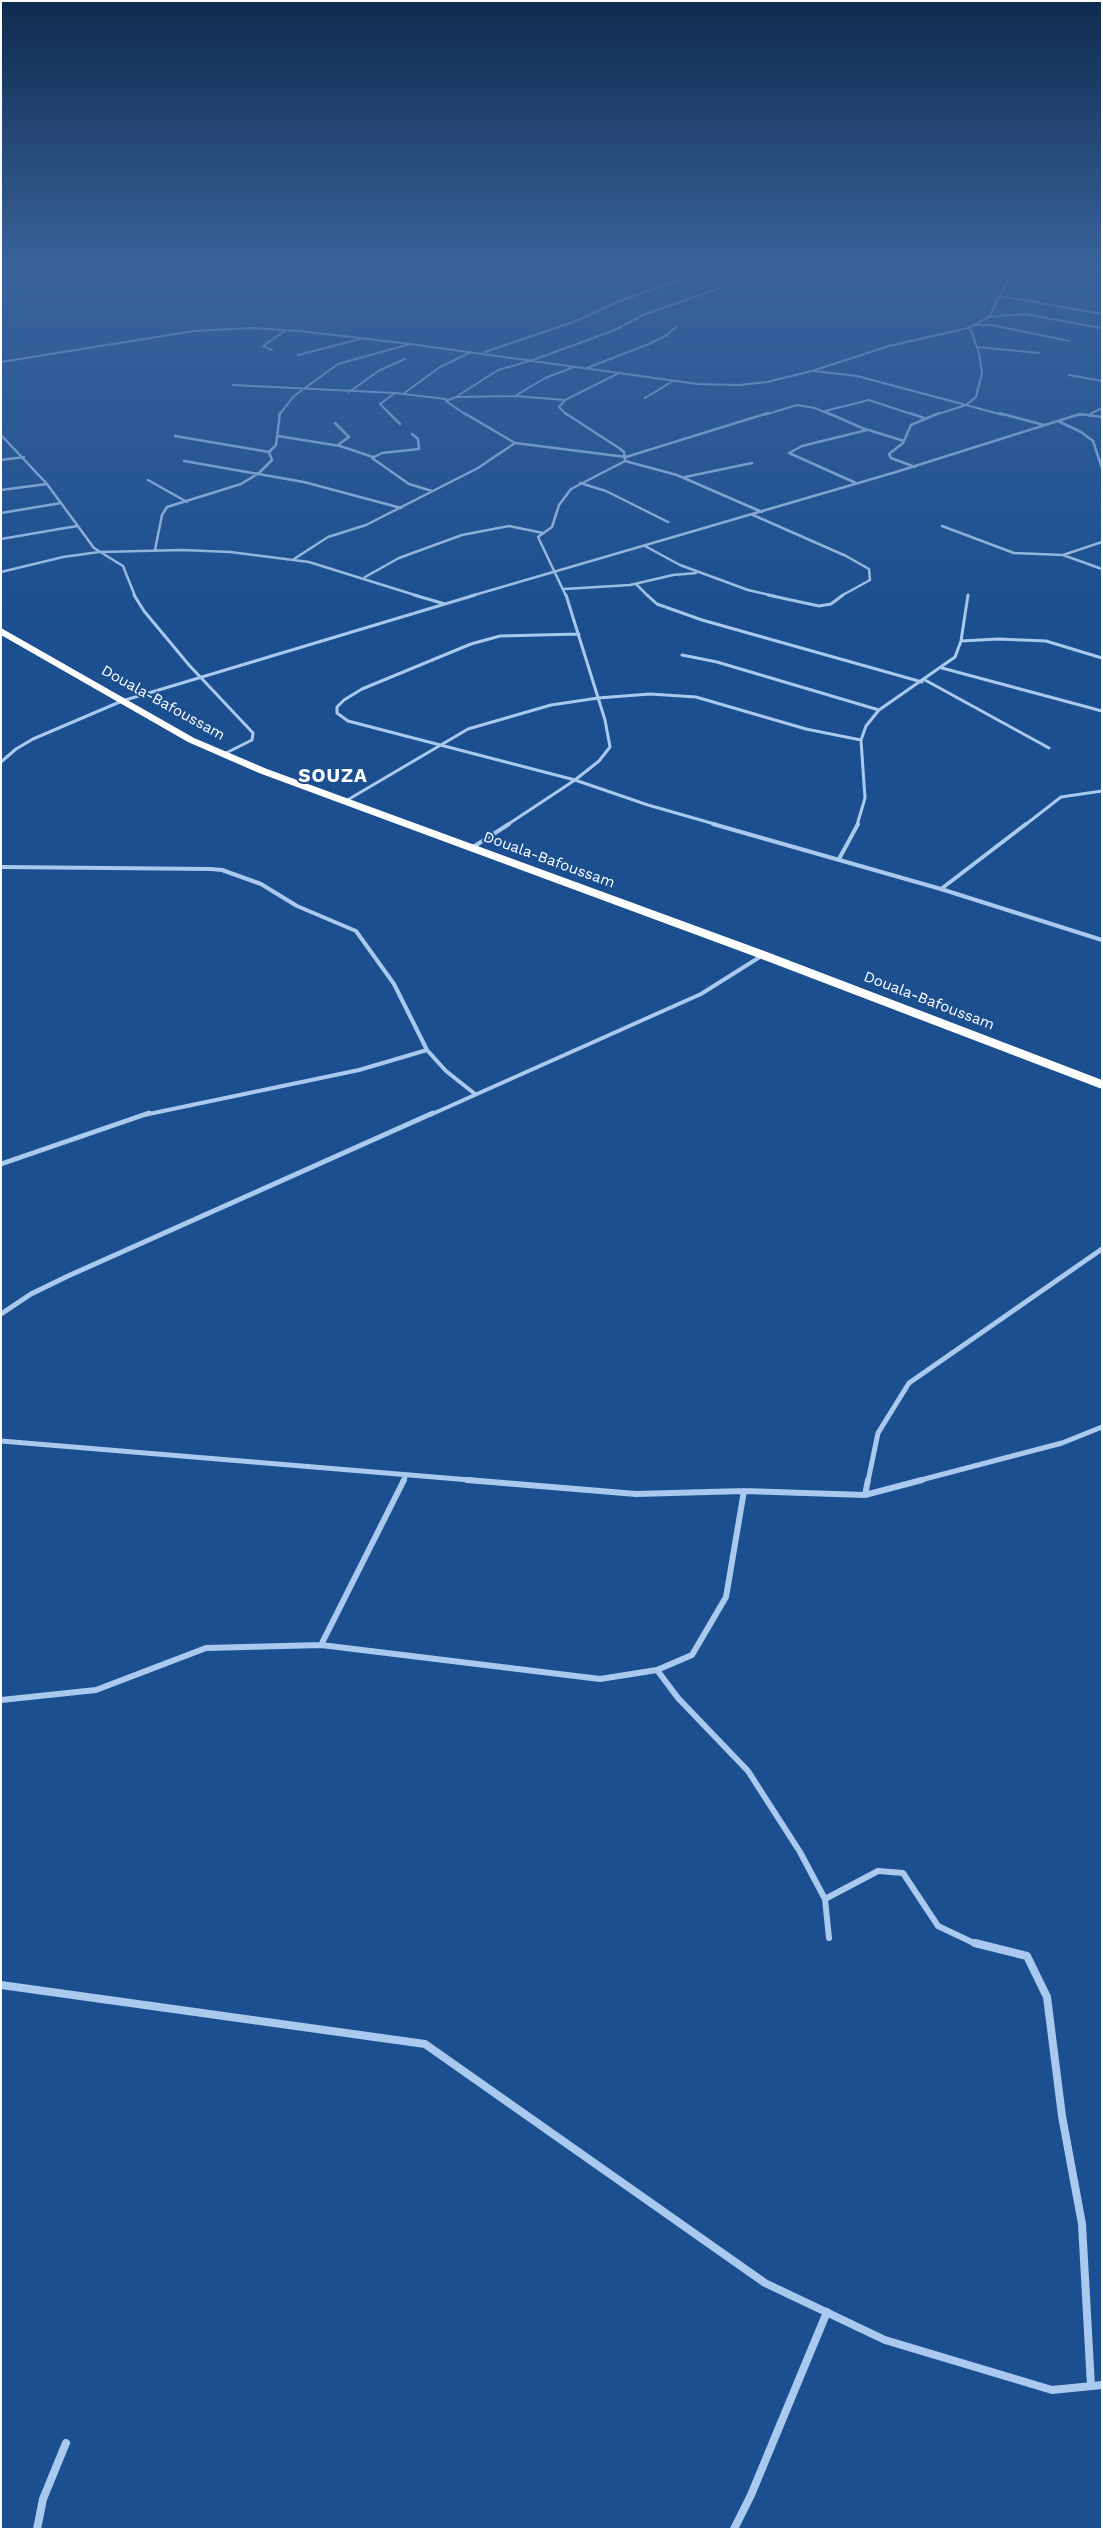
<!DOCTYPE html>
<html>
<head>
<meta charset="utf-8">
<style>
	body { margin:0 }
	#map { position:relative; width:1103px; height:2530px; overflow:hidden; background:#1b4f8f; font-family:"Work Sans",sans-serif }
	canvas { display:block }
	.frame { position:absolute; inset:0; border:2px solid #fff; pointer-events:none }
</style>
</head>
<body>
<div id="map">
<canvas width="1103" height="2530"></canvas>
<div class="frame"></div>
</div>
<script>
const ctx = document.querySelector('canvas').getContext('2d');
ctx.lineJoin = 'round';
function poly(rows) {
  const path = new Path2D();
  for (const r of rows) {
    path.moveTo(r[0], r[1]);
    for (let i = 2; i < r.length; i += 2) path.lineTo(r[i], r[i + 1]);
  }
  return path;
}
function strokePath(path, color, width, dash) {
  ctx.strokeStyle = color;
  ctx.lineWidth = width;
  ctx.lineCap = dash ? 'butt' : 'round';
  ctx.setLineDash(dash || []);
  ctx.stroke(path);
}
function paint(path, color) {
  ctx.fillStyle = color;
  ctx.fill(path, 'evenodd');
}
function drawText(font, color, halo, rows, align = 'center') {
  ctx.font = font + ' "Work Sans",sans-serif';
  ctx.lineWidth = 4;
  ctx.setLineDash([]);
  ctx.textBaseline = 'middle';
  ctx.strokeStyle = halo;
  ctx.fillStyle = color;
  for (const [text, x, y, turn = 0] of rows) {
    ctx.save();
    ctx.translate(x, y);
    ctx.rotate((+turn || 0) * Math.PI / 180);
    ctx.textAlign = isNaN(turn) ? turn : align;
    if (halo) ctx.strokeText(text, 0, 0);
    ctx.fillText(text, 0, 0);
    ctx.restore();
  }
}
strokePath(poly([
	[1000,296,1102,314],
	[989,317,1024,314,1101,328],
	[975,325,992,325,1069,341],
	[968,328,971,330,979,353,982,373,976,397,966,405,1003,415],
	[977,347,1039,353],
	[272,350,263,346,286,330],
	[485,352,576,321,620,301,703,271],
	[298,355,360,339],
	[1,362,194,331,250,328,300,331,410,344,619,373,565,400,559,407,567,415],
	[587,368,649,344,667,335,676,327],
	[814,371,857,376,966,405],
	[619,373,697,384,739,385,767,382,812,371,889,346,968,328,989,317,1009,278,1008,271],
	[1069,375,1102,381],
	[233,385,395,393],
	[349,392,380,370,405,359],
	[403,394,440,367,471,352],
	[515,396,545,378,574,367],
	[456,397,498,370,533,360,615,330,643,315,720,288],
	[645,398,673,381],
	[825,411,869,400,914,415],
	[1090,414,1102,408],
	[279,415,294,396,338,364,410,344],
	[391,415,380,404,395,393,446,399],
	[466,415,446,401,456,397,515,396,565,400],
	[764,415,797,405,815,408,831,415],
	[935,415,966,405],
	[1078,415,1084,415]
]), '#a9c9ee', 2);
strokePath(poly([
	[389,413,400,424],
	[464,413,515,443,626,457,768,413],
	[565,413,619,448,624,452,625,461,571,489,559,505,552,527,538,537,566,596],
	[828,413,862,428,904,441],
	[910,413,924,418],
	[999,413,1044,425],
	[1058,421,1081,432,1093,441,1102,468],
	[335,423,349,437,339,444,340,446,373,457],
	[412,434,418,439,419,449,382,453,372,458,409,484,432,491],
	[1,435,47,484,94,548,123,566,135,596],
	[175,436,269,452],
	[278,436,340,446],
	[1,460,24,457],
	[184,461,304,482,401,508],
	[625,461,677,475,762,512],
	[915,467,891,458,889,454,903,443,911,425,939,413],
	[685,477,752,463],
	[148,480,187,502],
	[580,483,606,491,668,522],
	[856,483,789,453,802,446,867,430],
	[1,490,47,484],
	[1,513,61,503],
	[753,515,846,556,869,569,870,580,841,596],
	[942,526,1014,553,1063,555],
	[1,539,77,526],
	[1102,542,1063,555,1102,569],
	[645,546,680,565,748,590,774,596],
	[155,550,162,515,167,507,241,484,259,473,272,460,269,452,276,445,280,413],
	[294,559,328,537,366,525,478,468,515,443],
	[1,572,63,557,99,552,183,550,230,552,309,562,418,596],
	[365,577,399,558,462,535,509,526,543,533],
	[636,584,648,596],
	[564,589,630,585,673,575,696,573],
	[471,596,896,472,1080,414,1102,417]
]), '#a9c9ee', 2.5);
strokePath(poly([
	[134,595,144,611,189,665,253,733,252,740,224,754],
	[414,595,445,604],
	[647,595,657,604,702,620,922,682],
	[768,595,819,606,831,604,843,595],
	[579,634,500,636,471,644,362,689,344,700,337,707,337,713,348,721,575,780,648,805,718,825],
	[961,641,998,639,1046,641,1102,658],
	[682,655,717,662,879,710],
	[942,668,1102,711],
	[925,680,1049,748],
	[1,762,16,749,33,739,122,701,475,595],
	[344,802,468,729,551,705,598,698,650,694,696,697,806,729,861,740],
	[507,825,575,780,599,761,610,747,605,720,566,595],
	[857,825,865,798,861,740,866,726,879,710,955,657,961,641,968,595],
	[1025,825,1061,797,1102,791]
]), '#a9c9ee', 3);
strokePath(poly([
	[713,824,941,889,1102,940],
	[470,849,509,824],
	[839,859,858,824],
	[1,867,211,869,222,870,261,884,297,906,356,931,394,984,427,1050,446,1071,475,1094],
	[941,889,1026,824],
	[144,1115,359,1070,427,1050],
	[430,1115,701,994,763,955]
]), '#a9c9ee', 4);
strokePath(poly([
	[1,1164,149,1113],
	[1,1314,31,1294,68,1276,433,1113],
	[1,1441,482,1481],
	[403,1481,406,1475],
	[868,1481,878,1433,909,1383,1102,1249],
	[917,1481,1062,1443,1102,1427]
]), '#a9c9ee', 5);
strokePath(poly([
	[467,1480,636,1494,744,1491,865,1495,922,1480],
	[865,1495,868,1480],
	[321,1645,404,1480],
	[657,1670,678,1698,748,1771,800,1852,825,1899,829,1938],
	[1,1700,96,1690,206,1648,321,1645,600,1679,657,1670,692,1655,726,1597,744,1491],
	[825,1899,878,1871,903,1873,938,1926,978,1945]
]), '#a9c9ee', 6);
strokePath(poly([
	[975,1943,1027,1956,1047,1997,1062,2116,1082,2224,1091,2386],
	[1,1985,425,2044,765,2283,885,2340,1052,2390,1102,2385],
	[37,2529,43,2499,66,2443],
	[734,2529,751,2495,827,2312]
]), '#a9c9ee', 8);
paint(poly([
	[1,628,194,738,267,769,767,952,1102,1080,1102,1089,759,958,259,773,188,742,1,635,1,628]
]), '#fff');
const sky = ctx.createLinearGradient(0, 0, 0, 625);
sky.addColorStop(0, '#0f2b4f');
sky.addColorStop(0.43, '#39639b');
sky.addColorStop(1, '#39639b00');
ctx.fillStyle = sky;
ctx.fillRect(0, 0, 1103, 625);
drawText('15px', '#fff', '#1b4f8f', [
	["Douala-Bafoussam",163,703,29],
	["Douala-Bafoussam",549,860,20],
	["Douala-Bafoussam",929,1001,21]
]);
ctx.letterSpacing = '1px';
drawText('bold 19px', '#fff', '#1b4f8f', [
	["SOUZA",333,776]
]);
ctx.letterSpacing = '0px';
</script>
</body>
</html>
